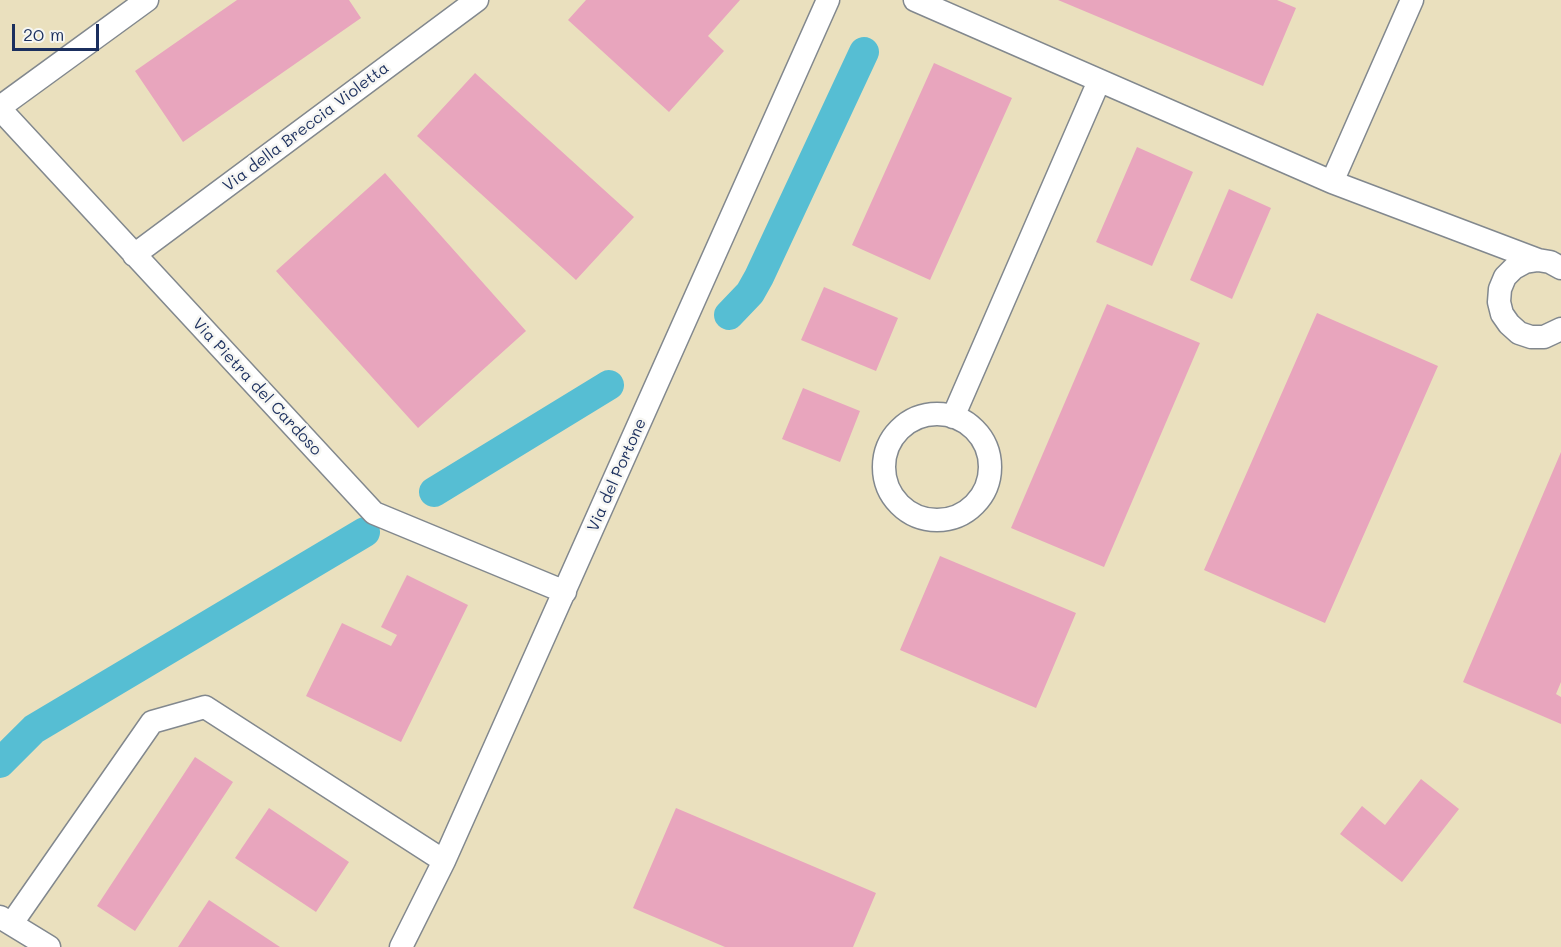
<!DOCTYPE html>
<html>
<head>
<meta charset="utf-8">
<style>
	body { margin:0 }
	#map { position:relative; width:1561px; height:947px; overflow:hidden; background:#eae0be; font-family:Mali,sans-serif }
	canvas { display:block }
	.scale { position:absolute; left:12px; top:24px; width:87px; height:27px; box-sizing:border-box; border:3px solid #1b2f5e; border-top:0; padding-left:8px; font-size:18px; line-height:21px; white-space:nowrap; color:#1b2f5e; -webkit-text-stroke:4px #f6f6f2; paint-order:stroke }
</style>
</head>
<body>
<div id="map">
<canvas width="1561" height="947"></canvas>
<div class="scale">20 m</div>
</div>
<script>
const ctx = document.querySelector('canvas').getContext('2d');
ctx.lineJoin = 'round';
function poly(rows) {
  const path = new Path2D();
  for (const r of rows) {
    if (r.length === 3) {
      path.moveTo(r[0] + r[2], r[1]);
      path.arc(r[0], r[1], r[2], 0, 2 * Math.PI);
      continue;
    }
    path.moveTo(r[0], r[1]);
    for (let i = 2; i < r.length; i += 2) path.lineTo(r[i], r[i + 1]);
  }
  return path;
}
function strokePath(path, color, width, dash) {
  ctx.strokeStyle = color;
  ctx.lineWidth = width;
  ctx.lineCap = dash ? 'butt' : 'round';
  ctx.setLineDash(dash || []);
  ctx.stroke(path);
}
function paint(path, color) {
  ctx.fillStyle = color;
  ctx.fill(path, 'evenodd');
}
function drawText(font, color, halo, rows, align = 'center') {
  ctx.font = font + ' Mali,sans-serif';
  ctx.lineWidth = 5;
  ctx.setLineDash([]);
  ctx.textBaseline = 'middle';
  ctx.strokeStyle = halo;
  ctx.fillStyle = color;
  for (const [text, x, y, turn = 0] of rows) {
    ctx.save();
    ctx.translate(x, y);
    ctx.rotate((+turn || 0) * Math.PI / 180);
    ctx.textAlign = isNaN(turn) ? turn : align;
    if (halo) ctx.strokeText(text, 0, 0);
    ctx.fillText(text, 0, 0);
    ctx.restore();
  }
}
strokePath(poly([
	[729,315,750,293,759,277,864,52],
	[434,492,609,385],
	[0,763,34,729,365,532]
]), '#56bed3', 30);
paint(poly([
	[237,0,349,0,361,18,183,142,135,71],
	[586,0,740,0,708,36,724,51,669,112,568,20],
	[1058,0,1277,0,1296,8,1263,86],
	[934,63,1012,98,930,280,852,245],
	[475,73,634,217,576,280,417,136],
	[1137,147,1193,172,1152,266,1096,242],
	[385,173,526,331,418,428,276,271],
	[1229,189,1271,208,1232,299,1190,280],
	[824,287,898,318,876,371,801,340],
	[1107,304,1200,343,1104,567,1011,528],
	[1317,313,1438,366,1325,623,1204,570],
	[803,388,860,411,840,462,782,439],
	[1561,452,1561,682,1556,694,1561,697,1561,724,1463,682],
	[940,556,1076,613,1036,708,900,650],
	[407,575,468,605,401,742,306,696,342,623,391,646,397,635,381,627],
	[195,757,233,782,135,931,97,906],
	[1421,779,1459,809,1402,882,1340,834,1362,806,1385,825],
	[269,808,349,862,316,912,235,858],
	[676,808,876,893,853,947,725,947,633,908],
	[209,900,280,947,178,947]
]), '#e8a5bd');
const street = poly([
	[915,0,1332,182,1538,260],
	[0,107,147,0],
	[0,109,374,513,565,592],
	[1332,182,1412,0],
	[134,255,477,0],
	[1561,268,1550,262,1538,260,1525,262,1514,268,1505,277,1500,289,1499,302,1502,314,1509,324,1519,333,1531,337,1544,337,1561,329],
	[937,467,53],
	[953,417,1099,81],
	[0,917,49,947],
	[12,923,152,722,205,707,444,861],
	[401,947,444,861,828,0]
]);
strokePath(street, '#82888e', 25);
strokePath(street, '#fff', 22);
drawText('16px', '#1b2f5e', '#f6f6f2', [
	["Via della Breccia Violetta",306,127,-37],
	["Via Pietra del Cardoso",257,387,47],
	["Via del Portone",617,475,-66]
]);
</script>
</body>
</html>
